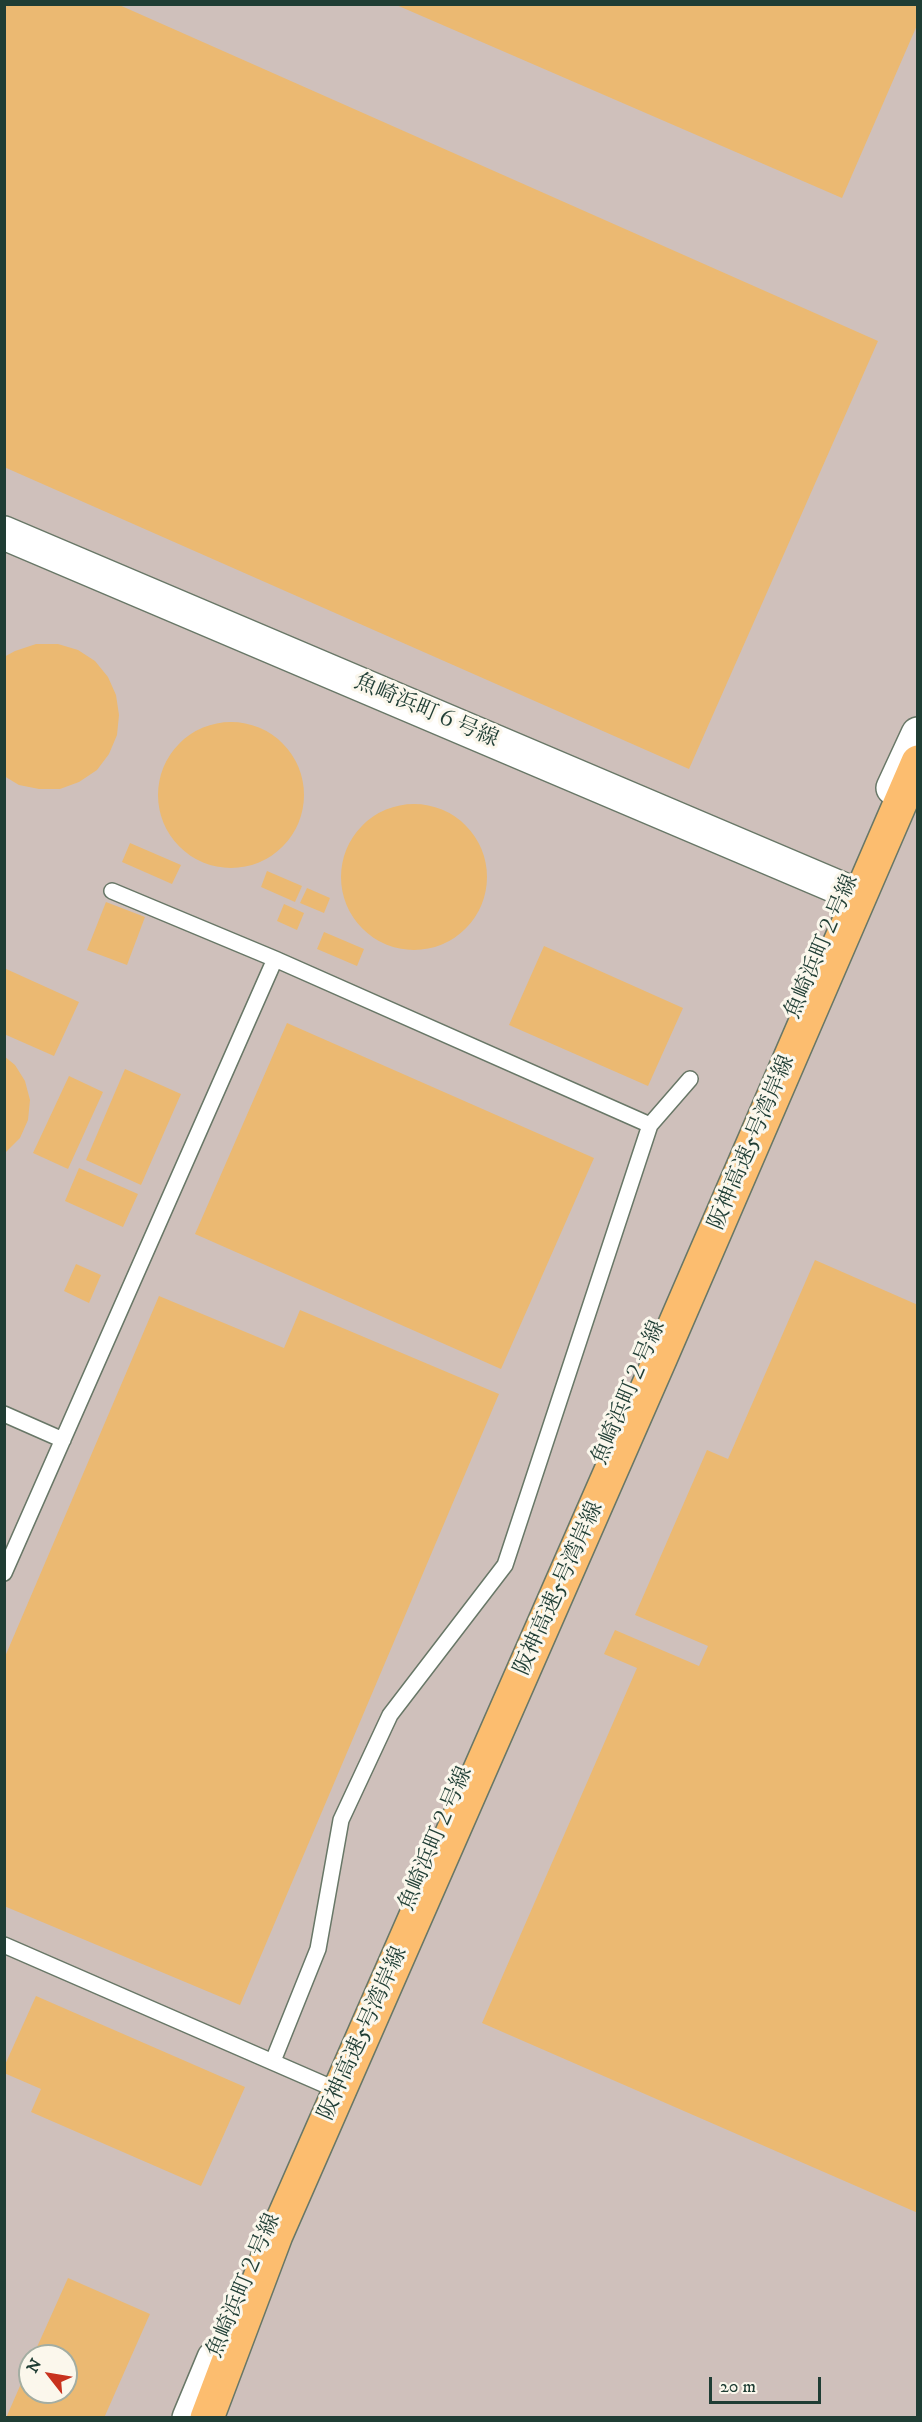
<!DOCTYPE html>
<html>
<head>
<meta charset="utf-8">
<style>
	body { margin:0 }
	#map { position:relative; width:922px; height:2422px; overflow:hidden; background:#efe3c5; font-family:"IM FELL DW Pica",serif }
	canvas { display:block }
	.frame { position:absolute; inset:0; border:6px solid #1f3d34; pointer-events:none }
	.north { position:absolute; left:18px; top:2344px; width:60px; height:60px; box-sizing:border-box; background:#fbf7ec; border:2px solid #a3ada2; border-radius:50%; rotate:301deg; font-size:16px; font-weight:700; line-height:24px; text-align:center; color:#1f3d34 }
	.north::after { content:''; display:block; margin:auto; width:21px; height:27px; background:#c8321e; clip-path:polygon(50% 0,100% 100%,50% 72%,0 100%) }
	.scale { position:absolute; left:709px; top:2377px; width:112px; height:27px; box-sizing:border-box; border:3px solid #1f3d34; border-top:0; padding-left:8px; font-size:18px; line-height:21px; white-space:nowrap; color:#1f3d34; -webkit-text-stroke:4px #fbf7ec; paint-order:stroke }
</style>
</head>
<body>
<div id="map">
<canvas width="922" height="2422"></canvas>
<div class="frame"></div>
<div class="north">N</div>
<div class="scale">20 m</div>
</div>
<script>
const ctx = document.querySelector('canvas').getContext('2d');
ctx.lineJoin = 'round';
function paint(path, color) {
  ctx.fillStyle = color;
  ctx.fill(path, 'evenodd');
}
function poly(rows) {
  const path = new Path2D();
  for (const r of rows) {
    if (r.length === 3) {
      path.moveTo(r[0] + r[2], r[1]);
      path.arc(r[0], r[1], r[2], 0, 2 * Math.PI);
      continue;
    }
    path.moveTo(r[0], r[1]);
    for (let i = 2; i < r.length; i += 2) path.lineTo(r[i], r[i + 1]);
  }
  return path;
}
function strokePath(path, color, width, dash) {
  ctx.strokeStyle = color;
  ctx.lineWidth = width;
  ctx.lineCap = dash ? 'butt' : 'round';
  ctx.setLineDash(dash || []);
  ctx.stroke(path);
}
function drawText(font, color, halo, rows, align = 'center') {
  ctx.font = font + ' "IM FELL DW Pica","Noto Serif JP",serif';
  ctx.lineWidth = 6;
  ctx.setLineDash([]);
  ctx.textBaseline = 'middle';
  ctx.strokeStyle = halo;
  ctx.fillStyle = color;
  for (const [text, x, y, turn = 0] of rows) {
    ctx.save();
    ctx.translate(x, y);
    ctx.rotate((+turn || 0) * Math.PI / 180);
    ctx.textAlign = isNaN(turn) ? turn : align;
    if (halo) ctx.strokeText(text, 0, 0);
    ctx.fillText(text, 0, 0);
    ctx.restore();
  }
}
paint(poly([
	[5,5,917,5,917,2417,5,2418],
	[30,2356,66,2356,66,2392,30,2392]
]), '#cfc0bb');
paint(poly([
	[4,4,117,4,878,341,689,769,4,467],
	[394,4,918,4,918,23,842,198],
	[36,644,58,644,78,650,95,661,108,677,116,695,119,715,117,735,109,754,97,770,79,782,60,789,39,789,19,785,4,776,4,657,15,651],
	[231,795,73],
	[414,877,73],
	[130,843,181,865,172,884,122,862],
	[267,871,302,886,295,902,261,887],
	[307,888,330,898,324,913,300,903],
	[106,902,145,917,127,965,87,950],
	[284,904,304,913,297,930,277,921],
	[324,932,364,949,357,966,317,949],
	[544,946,683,1008,648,1086,509,1025],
	[4,968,79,1002,54,1056,4,1034],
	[287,1023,594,1158,501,1369,195,1234],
	[4,1056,15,1065,25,1081,30,1100,28,1120,20,1138,4,1154],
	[125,1069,181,1094,141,1185,86,1160],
	[69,1076,103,1092,68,1169,33,1153],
	[79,1168,138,1194,123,1227,65,1201],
	[815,1260,918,1305,918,2213,482,2023,637,1668,604,1654,615,1630,699,1666,708,1646,635,1615,707,1450,728,1459],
	[76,1264,101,1275,89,1303,64,1291],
	[159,1296,284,1348,300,1310,499,1394,240,2005,4,1906,4,1659],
	[36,1996,245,2087,201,2186,31,2112,41,2089,4,2073,4,2067],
	[68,2278,150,2314,104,2418,6,2418,30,2363,30,2392,66,2392,66,2356,33,2356]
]), '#ebb972');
const service = poly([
	[112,891,275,959,650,1125],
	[4,1414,63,1440],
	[4,1573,275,959],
	[4,1945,330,2087],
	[273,2061,318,1949,341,1820,390,1715,505,1565,650,1125,690,1079]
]);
const tertiary = poly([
	[4,533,847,891],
	[893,788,918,734],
	[189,2418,214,2358]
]);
const motorway = poly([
	[207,2418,276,2235,660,1359,918,762]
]);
strokePath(service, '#687767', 18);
strokePath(tertiary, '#687767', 36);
strokePath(motorway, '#687767', 36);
strokePath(service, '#fff', 15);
strokePath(tertiary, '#fff', 33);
strokePath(motorway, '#fcbd6f', 33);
drawText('22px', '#1f3d34', '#fbf7ec', [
	["魚崎浜町６号線",426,712,23],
	["魚崎浜町２号線",823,947,-67],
	["阪神高速5号湾岸線",753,1143,-67],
	["魚崎浜町２号線",630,1393,-67],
	["阪神高速5号湾岸線",560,1589,-66],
	["魚崎浜町２号線",437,1839,-67],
	["阪神高速5号湾岸線",364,2034,-66],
	["魚崎浜町２号線",245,2286,-67]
]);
</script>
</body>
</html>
